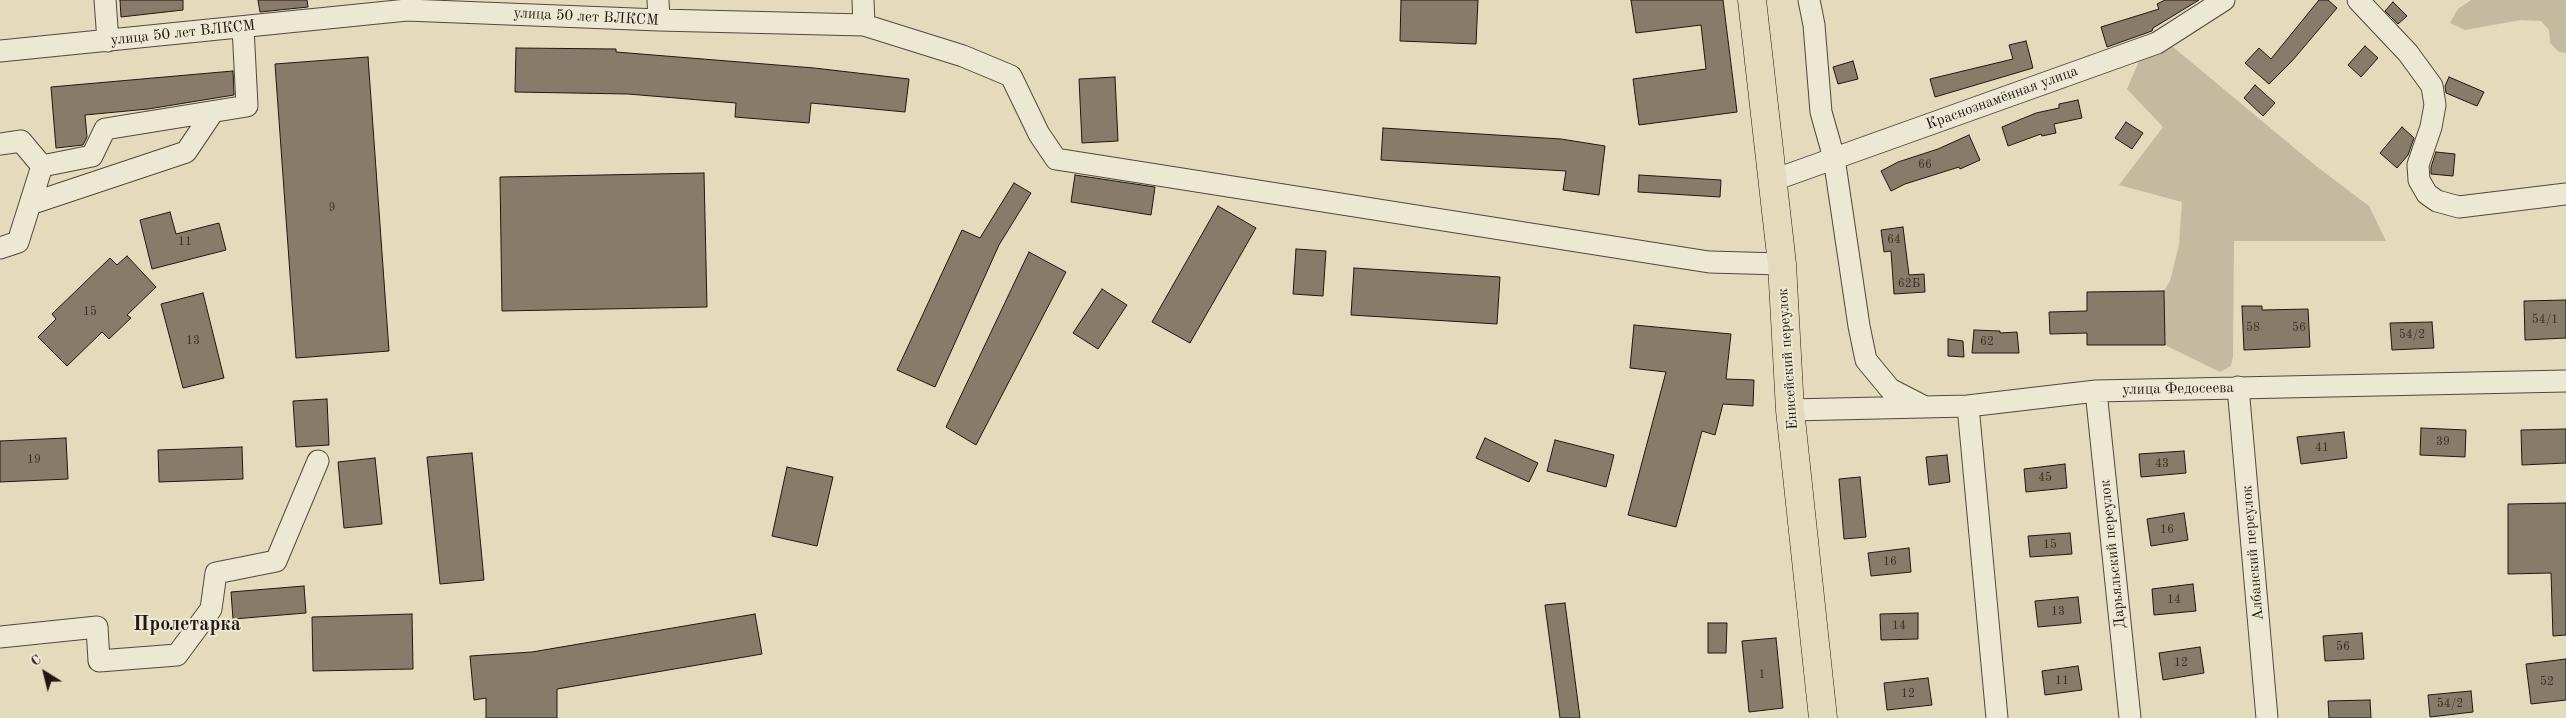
<!DOCTYPE html>
<html>
<head>
<meta charset="utf-8">
<style>
	body { margin:0 }
	#map { position:relative; width:2566px; height:718px; overflow:hidden; background:#e4dbbd; font-family:"Old Standard TT",serif }
	canvas { display:block }
	.north { position:absolute; left:20px; top:648px; width:50px; height:50px; -webkit-text-stroke:4px #ede8d4; paint-order:stroke; rotate:324deg; font-size:14px; font-weight:700; line-height:20px; text-align:center; color:#231610 }
	.north::after { content:''; display:block; margin:auto; width:18px; height:22px; background:#231610; clip-path:polygon(50% 0,100% 100%,50% 72%,0 100%) }
</style>
</head>
<body>
<div id="map">
<canvas width="2566" height="718"></canvas>
<div class="north">С</div>
</div>
<script>
const ctx = document.querySelector('canvas').getContext('2d');
ctx.lineJoin = 'round';
function paint(path, color) {
  ctx.fillStyle = color;
  ctx.fill(path, 'evenodd');
}
function poly(rows) {
  const path = new Path2D();
  for (const r of rows) {
    path.moveTo(r[0], r[1]);
    for (let i = 2; i < r.length; i += 2) path.lineTo(r[i], r[i + 1]);
  }
  return path;
}
function strokePath(path, color, width, dash) {
  ctx.strokeStyle = color;
  ctx.lineWidth = width;
  ctx.lineCap = dash ? 'butt' : 'round';
  ctx.setLineDash(dash || []);
  ctx.stroke(path);
}
function drawText(font, color, halo, rows, align = 'center') {
  ctx.font = font + ' "Old Standard TT",serif';
  ctx.lineWidth = 4;
  ctx.setLineDash([]);
  ctx.textBaseline = 'middle';
  ctx.strokeStyle = halo;
  ctx.fillStyle = color;
  for (const [text, x, y, turn = 0] of rows) {
    ctx.save();
    ctx.translate(x, y);
    ctx.rotate((+turn || 0) * Math.PI / 180);
    ctx.textAlign = isNaN(turn) ? turn : align;
    if (halo) ctx.strokeText(text, 0, 0);
    ctx.fillText(text, 0, 0);
    ctx.restore();
  }
}
paint(poly([
	[2471,0,2566,0,2566,53,2559,52,2550,43,2549,30,2541,21,2521,20,2465,30,2450,23,2458,9],
	[2157,43,2173,47,2316,166,2369,206,2386,241,2234,241,2233,357,2231,366,2220,372,2165,345,2164,291,2170,281,2179,245,2182,202,2119,185,2163,127,2127,89,2139,61]
]), '#c3baa0');
const building = poly([
	[120,0,183,0,183,10,121,17,120,0],
	[258,0,307,0,308,7,260,12,258,0],
	[1401,0,1478,0,1476,44,1400,41,1401,0],
	[1631,0,1723,0,1737,112,1639,125,1633,79,1706,69,1701,25,1636,33,1631,0],
	[2165,0,2199,0,2153,28,2152,31,2107,47,2101,27,2159,9,2157,4,2165,0],
	[2319,0,2328,0,2337,8,2292,61,2269,84,2245,63,2259,48,2271,59,2319,0],
	[2393,2,2407,16,2398,24,2385,11,2393,2],
	[2026,41,2033,68,1935,97,1930,79,2013,59,2009,45,2026,41],
	[2365,46,2378,58,2361,77,2348,65,2365,46],
	[516,48,616,49,616,52,814,68,909,79,905,112,811,103,809,123,735,117,736,103,628,94,515,92,516,48],
	[368,57,389,351,296,358,275,64,368,57],
	[1853,61,1858,79,1838,84,1833,67,1853,61],
	[233,71,234,95,148,109,85,115,87,137,83,145,56,148,51,87,233,71],
	[1115,77,1118,141,1082,143,1079,79,1115,77],
	[2449,77,2484,92,2477,106,2446,93,2445,86,2449,77],
	[2255,85,2275,103,2263,116,2244,98,2255,85],
	[2078,100,2082,118,2054,124,2056,133,2042,136,2041,134,2008,146,2002,127,2036,113,2059,108,2059,104,2078,100],
	[2126,122,2143,133,2132,149,2115,138,2126,122],
	[2402,127,2414,138,2408,155,2397,168,2380,153,2402,127],
	[1383,128,1561,139,1605,146,1599,195,1563,190,1566,171,1381,160,1383,128],
	[1969,135,1980,160,1960,169,1959,167,1905,184,1891,191,1881,171,1898,162,1938,149,1969,135],
	[2436,152,2455,154,2453,176,2431,174,2431,167,2436,152],
	[704,173,707,307,502,311,500,177,704,173],
	[1075,175,1155,187,1151,215,1071,202,1075,175],
	[1639,175,1721,180,1720,197,1638,192,1639,175],
	[1014,183,1031,193,999,245,935,387,897,370,962,230,980,238,1014,183],
	[1218,206,1256,228,1190,343,1152,322,1218,206],
	[170,212,176,234,219,223,226,250,152,269,140,220,170,212],
	[1903,227,1909,275,1924,274,1925,292,1894,294,1891,251,1884,252,1881,230,1903,227],
	[1296,249,1326,251,1323,296,1293,294,1296,249],
	[1029,252,1066,272,976,445,946,427,1029,252],
	[127,256,156,287,127,315,131,318,109,339,102,332,67,366,38,337,56,319,52,314,110,258,117,265,127,256],
	[1354,268,1500,277,1497,324,1351,315,1354,268],
	[1102,289,1127,305,1098,349,1073,333,1102,289],
	[2164,291,2165,345,2087,345,2087,333,2050,334,2049,312,2087,311,2087,292,2164,291],
	[203,293,224,378,183,388,161,304,203,293],
	[2566,300,2566,338,2525,340,2524,301,2566,300],
	[2242,306,2262,306,2262,310,2308,309,2310,347,2244,350,2242,306],
	[2432,322,2434,348,2392,350,2390,323,2432,322],
	[1634,325,1731,334,1726,379,1754,380,1753,406,1723,404,1715,435,1702,431,1676,527,1628,515,1666,372,1630,368,1634,325],
	[1974,330,2000,331,2000,333,2017,332,2019,353,1972,353,1974,330],
	[1948,339,1963,341,1964,357,1948,356,1948,339],
	[327,399,329,445,296,447,293,401,327,399],
	[2421,428,2466,430,2465,457,2420,455,2421,428],
	[2566,429,2566,463,2522,465,2521,430,2566,429],
	[2344,432,2347,458,2301,464,2297,437,2344,432],
	[66,438,68,479,0,482,0,441,66,438],
	[1485,438,1538,463,1529,482,1476,458,1485,438],
	[1555,440,1614,455,1606,487,1547,471,1555,440],
	[242,447,243,479,159,482,158,450,242,447],
	[2184,451,2186,473,2141,477,2139,454,2184,451],
	[472,453,484,580,440,584,427,457,472,453],
	[1947,455,1950,482,1929,485,1926,457,1947,455],
	[375,458,382,524,344,528,338,462,375,458],
	[2065,464,2067,488,2026,492,2024,469,2065,464],
	[787,467,833,477,817,546,772,536,787,467],
	[1860,477,1866,537,1844,539,1839,479,1860,477],
	[2566,503,2566,635,2553,636,2551,573,2508,574,2508,504,2566,503],
	[2184,513,2188,540,2151,546,2147,519,2184,513],
	[2070,533,2072,554,2030,557,2028,536,2070,533],
	[1909,548,1911,572,1871,576,1868,553,1909,548],
	[2193,584,2196,611,2154,615,2152,589,2193,584],
	[304,586,306,613,233,619,231,592,304,586],
	[2078,597,2081,623,2038,627,2035,601,2078,597],
	[1565,603,1580,718,1560,718,1545,605,1565,603],
	[1918,613,1918,639,1881,640,1880,614,1918,613],
	[412,614,413,669,313,671,312,617,412,614],
	[755,614,762,654,557,689,557,718,486,718,486,698,474,700,470,656,532,652,755,614],
	[1708,623,1727,623,1726,653,1708,653,1708,623],
	[2362,633,2364,659,2325,661,2323,636,2362,633],
	[1776,638,1783,708,1749,712,1742,641,1776,638],
	[2200,647,2204,673,2163,680,2159,653,2200,647],
	[2566,659,2566,700,2531,704,2526,664,2566,659],
	[2078,666,2082,690,2045,695,2042,671,2078,666],
	[1928,678,1932,705,1887,710,1884,683,1928,678],
	[2471,691,2473,712,2430,717,2428,695,2471,691],
	[2370,700,2371,718,2329,718,2328,701,2370,700]
]);
paint(building, '#877c6a');
strokePath(building, '#231610', 1);
const minor = poly([
	[105,0,108,41],
	[658,0,659,20],
	[863,0,864,25],
	[1809,0,1814,25,1821,112,1834,158,1859,326,1866,360,1890,389,1923,406],
	[2358,0,2408,53,2432,86,2435,105,2431,127,2418,165,2419,180,2427,194,2437,201,2459,207,2566,194],
	[0,51,407,10,659,20,864,25,963,56,1011,76,1039,134,1056,159,1709,262,1782,264],
	[0,144,21,141,42,166,92,156,105,129,247,106,243,27],
	[1771,181,2157,43,2224,0],
	[30,204,186,152,213,112],
	[0,248,18,242,42,166],
	[2238,387,2267,718],
	[2096,391,2130,718],
	[1968,406,1997,718],
	[1790,410,1968,406,2096,391,2566,381],
	[0,637,97,627,99,661,177,655,211,609,216,573,276,561,318,461]
]);
const major = poly([
	[1752,0,1782,264,1790,410,1823,718]
]);
strokePath(minor, '#53473b', 23);
strokePath(major, '#231610', 29);
strokePath(minor, '#ede8d4', 21);
strokePath(major, '#e4dbbd', 28);
drawText('12px', '#3c3026', null, [
	["66",1925,165],
	["9",332,208],
	["64",1894,240],
	["11",185,242],
	["62Б",1909,284],
	["15",90,312],
	["54/1",2545,320],
	["58",2253,328],
	["56",2299,328],
	["54/2",2412,335],
	["13",193,341],
	["62",1987,342],
	["39",2443,442],
	["41",2322,448],
	["19",34,460],
	["43",2162,464],
	["45",2045,478],
	["16",2167,530],
	["15",2050,545],
	["16",1890,562],
	["14",2174,600],
	["13",2058,612],
	["14",1899,626],
	["56",2343,647],
	["12",2181,663],
	["1",1762,675],
	["11",2062,681],
	["52",2547,682],
	["12",1908,694],
	["54/2",2450,704]
]);
drawText('15px', '#231610', '#ede8d4', [
	["улица 50 лет ВЛКСМ",586,17,3],
	["улица 50 лет ВЛКСМ",183,33,-6],
	["Краснознамённая улица",2002,98,-20],
	["Енисейский переулок",1788,359,-94],
	["улица Федосеева",2178,389,-1],
	["Албанский переулок",2253,553,-95],
	["Дарьяльский переулок",2113,554,-96]
]);
drawText('bold 20px', '#231610', '#ede8d4', [
	["Пролетарка",187,625]
]);
</script>
</body>
</html>
